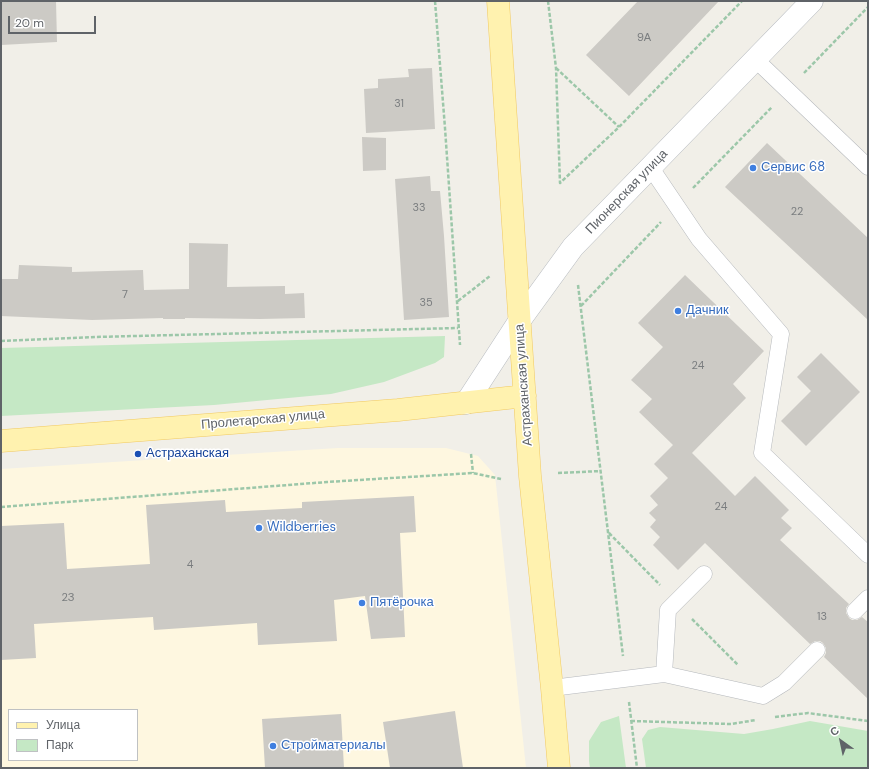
<!DOCTYPE html>
<html>
<head>
<meta charset="utf-8">
<style>
	body { margin:0 }
	#map { position:relative; width:869px; height:769px; overflow:hidden; background:#f1efe8; font-family:"DM Sans",sans-serif }
	canvas { display:block }
	.frame { position:absolute; inset:0; border:2px solid #5f6368; pointer-events:none }
	.legend { position:absolute; left:8px; top:709px; width:130px; height:52px; box-sizing:border-box; background:#fff; border:1px solid #bfc1c3; margin:0; padding:5px 7px; list-style:none; font-size:12px; color:#5f6368 }
	.legend li { display:flex; align-items:center; gap:8px; height:20px }
	.legend b { width:20px; border:1px solid #bfc1c3 }
	.north { position:absolute; left:821px; top:721px; width:40px; height:40px; -webkit-text-stroke:3px #fff; paint-order:stroke; rotate:327deg; font-size:11px; font-weight:700; line-height:16px; text-align:center; color:#5f6368 }
	.north::after { content:''; display:block; margin:auto; width:14px; height:18px; background:#5f6368; clip-path:polygon(50% 0,100% 100%,50% 72%,0 100%) }
	.scale { position:absolute; left:8px; top:16px; width:88px; height:18px; box-sizing:border-box; border:2px solid #5f6368; border-top:0; padding-left:5px; font-size:12px; line-height:14px; white-space:nowrap; color:#5f6368; -webkit-text-stroke:3px #fff; paint-order:stroke }
</style>
</head>
<body>
<div id="map">
<canvas width="869" height="769"></canvas>
<div class="frame"></div>
<ul class="legend">
<li><b style="height:5px;background:#fff2af"></b>Улица</li>
<li><b style="height:11px;background:#c5e8c5"></b>Парк</li>
</ul>
<div class="north">С</div>
<div class="scale">20 m</div>
</div>
<script>
const ctx = document.querySelector('canvas').getContext('2d');
ctx.lineJoin = 'round';
function paint(path, color) {
  ctx.fillStyle = color;
  ctx.fill(path, 'evenodd');
}
function poly(rows) {
  const path = new Path2D();
  for (const r of rows) {
    path.moveTo(r[0], r[1]);
    for (let i = 2; i < r.length; i += 2) path.lineTo(r[i], r[i + 1]);
  }
  return path;
}
function strokePath(path, color, width, dash) {
  ctx.strokeStyle = color;
  ctx.lineWidth = width;
  ctx.lineCap = dash ? 'butt' : 'round';
  ctx.setLineDash(dash || []);
  ctx.stroke(path);
}
function drawText(font, color, halo, rows, align = 'center') {
  ctx.font = font + ' "DM Sans",sans-serif';
  ctx.lineWidth = 3;
  ctx.setLineDash([]);
  ctx.textBaseline = 'middle';
  ctx.strokeStyle = halo;
  ctx.fillStyle = color;
  for (const [text, x, y, turn = 0] of rows) {
    ctx.save();
    ctx.translate(x, y);
    ctx.rotate((+turn || 0) * Math.PI / 180);
    ctx.textAlign = isNaN(turn) ? turn : align;
    if (halo) ctx.strokeText(text, 0, 0);
    ctx.fillText(text, 0, 0);
    ctx.restore();
  }
}
paint(poly([
	[338,448,446,448,478,456,495,475,526,768,1,768,1,469],
	[9,710,137,710,137,760,9,760]
]), '#fef7e0');
paint(poly([
	[445,336,444,357,435,363,384,382,331,394,214,405,1,416,1,348],
	[619,716,626,768,590,768,589,761,589,741,601,722],
	[810,721,868,731,868,768,646,768,642,739,648,730,660,727,744,734,773,729]
]), '#c5e8c5');
paint(poly([
	[1,1,56,1,57,42,1,45],
	[638,1,719,1,629,96,586,55],
	[432,68,435,129,366,133,364,89,378,88,378,79,409,77,408,69],
	[362,137,386,138,386,170,363,171],
	[767,143,868,238,868,320,725,187],
	[430,176,431,191,440,191,444,236,449,317,404,320,395,179],
	[189,243,228,244,227,287,285,286,285,294,304,293,305,318,260,319,185,318,185,319,163,319,163,318,92,320,1,316,1,279,18,279,19,265,72,267,72,272,143,270,144,290,189,289],
	[685,275,764,351,733,384,746,398,692,453,735,496,755,476,789,510,781,518,792,528,780,540,849,604,846,608,846,613,849,618,852,620,857,620,862,617,868,622,868,699,824,657,826,653,826,648,823,643,820,641,815,641,810,644,742,579,705,543,678,570,653,545,660,537,650,527,656,520,649,513,658,505,650,496,668,478,654,464,673,445,639,412,652,399,631,380,663,347,638,323],
	[821,353,860,392,806,446,781,421,811,391,797,377],
	[414,496,416,532,400,533,405,637,371,639,365,596,334,600,337,641,258,645,257,623,154,630,153,617,34,624,36,658,1,660,1,526,64,523,67,569,150,564,146,505,225,500,226,512,302,508,302,502],
	[455,711,463,768,390,768,383,722],
	[341,714,344,768,265,768,262,719]
]), '#cccac5');
const lane = poly([
	[755,59,868,167],
	[651,168,699,239,781,334,762,453,868,555],
	[855,611,868,598],
	[664,674,763,696,784,683,817,650],
	[552,688,664,674,668,610,704,574]
]);
const secondary = poly([
	[466,403,520,320,573,247,812,1]
]);
const primary = poly([
	[498,1,530,476,552,688,559,768],
	[1,441,398,410,525,396]
]);
strokePath(lane, '#b5b8bc', 17);
strokePath(secondary, '#b6babf', 23);
strokePath(primary, '#f1c961', 23);
strokePath(poly([
	[435,1,445,128,460,345],
	[548,1,556,68,560,183,619,127,742,1],
	[556,68,619,127],
	[804,73,868,7],
	[693,188,772,107],
	[578,285,623,656],
	[458,301,490,276],
	[581,306,661,222],
	[1,341,95,337,458,328],
	[471,454,473,473],
	[558,473,601,471],
	[1,507,327,482,473,473,501,479],
	[609,533,660,585],
	[692,619,738,665],
	[629,702,637,768],
	[775,717,808,713,868,721],
	[631,721,731,724,756,720]
]), '#9cc7a9', 2.5, [4, 2]);
strokePath(lane, '#fff', 16);
strokePath(secondary, '#fff', 22);
strokePath(primary, '#fff2af', 22);
for (const [x, y, r, color] of [
	[753,168,4,"#3f7fe0"],
	[678,311,4,"#3f7fe0"],
	[138,454,4,"#1a4fb4"],
	[259,528,4,"#3f7fe0"],
	[362,603,4,"#3f7fe0"],
	[273,746,4,"#3f7fe0"]
]) {
  const dot = new Path2D();
  dot.arc(x, y, r, 0, 2 * Math.PI);
  ctx.fillStyle = color;
  ctx.fill(dot);
  strokePath(dot, '#fff', 1.5);
}
drawText('11px', '#7a7d7f', null, [
	["9А",644,38],
	["31",399,104],
	["33",419,208],
	["22",797,212],
	["7",125,295],
	["35",426,303],
	["24",698,366],
	["24",721,507],
	["4",190,565],
	["2З",68,598],
	["13",822,617]
]);
drawText('13px', '#366cbe', '#fff', [
	["Сервис 68",761,168],
	["Дачник",686,311],
	["Wildberries",267,528],
	["Пятёрочка",370,603],
	["Стройматериалы",281,746]
], 'left');
drawText('13px', '#5f6368', '#fff', [
	["Пионерская улица",627,192,-46],
	["Астраханская улица",524,385,-94],
	["Пролетарская улица",263,420,-5]
]);
drawText('13px', '#164399', '#fff', [
	["Астраханская",146,454]
], 'left');
</script>
</body>
</html>
